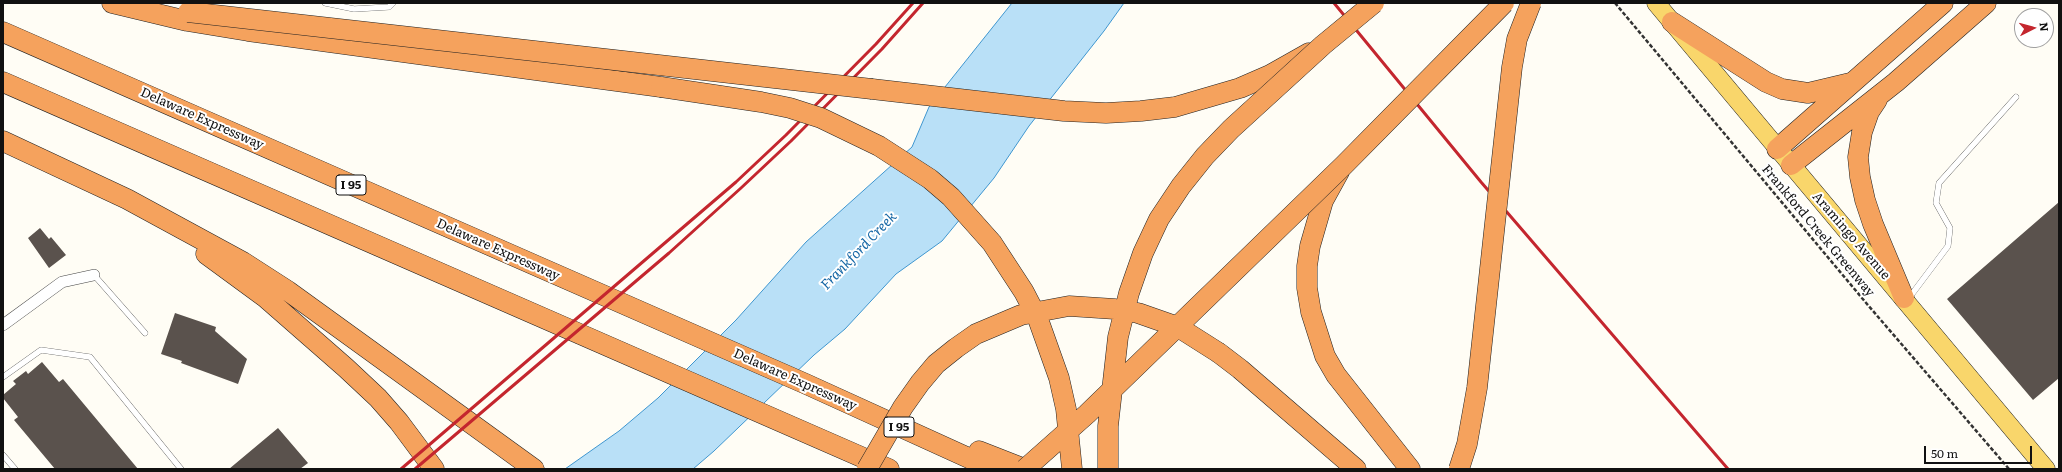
<!DOCTYPE html>
<html>
<head>
<meta charset="utf-8">
<style>
	body { margin:0 }
	#map { position:relative; width:2062px; height:472px; overflow:hidden; background:#fffdf5; font-family:Literata,serif }
	canvas { display:block }
	.frame { position:absolute; inset:0; border:4px solid #111; pointer-events:none }
	.north { position:absolute; left:2014px; top:8px; width:40px; height:40px; box-sizing:border-box; background:#fff; border:1px solid #a0a0a0; border-radius:50%; rotate:84deg; font-size:11px; font-weight:700; line-height:16px; text-align:center; color:#111 }
	.north::after { content:''; display:block; margin:auto; width:14px; height:18px; background:#c4262e; clip-path:polygon(50% 0,100% 100%,50% 72%,0 100%) }
	.scale { position:absolute; left:1924px; top:446px; width:108px; height:18px; box-sizing:border-box; border:2px solid #111; border-top:0; padding-left:5px; font-size:12px; line-height:14px; white-space:nowrap; color:#111; -webkit-text-stroke:3px #fff; paint-order:stroke }
</style>
</head>
<body>
<div id="map">
<canvas width="2062" height="472"></canvas>
<div class="frame"></div>
<div class="north">N</div>
<div class="scale">50 m</div>
</div>
<script>
const ctx = document.querySelector('canvas').getContext('2d');
ctx.lineJoin = 'round';
function paint(path, color) {
  ctx.fillStyle = color;
  ctx.fill(path, 'evenodd');
}
function poly(rows) {
  const path = new Path2D();
  for (const r of rows) {
    path.moveTo(r[0], r[1]);
    for (let i = 2; i < r.length; i += 2) path.lineTo(r[i], r[i + 1]);
  }
  return path;
}
function strokePath(path, color, width, dash) {
  ctx.strokeStyle = color;
  ctx.lineWidth = width;
  ctx.lineCap = dash ? 'butt' : 'round';
  ctx.setLineDash(dash || []);
  ctx.stroke(path);
}
function drawText(font, color, halo, rows, align = 'center') {
  ctx.font = font + ' Literata,serif';
  ctx.lineWidth = 4;
  ctx.setLineDash([]);
  ctx.textBaseline = 'middle';
  ctx.strokeStyle = halo;
  ctx.fillStyle = color;
  for (const [text, x, y, turn = 0] of rows) {
    ctx.save();
    ctx.translate(x, y);
    ctx.rotate((+turn || 0) * Math.PI / 180);
    ctx.textAlign = isNaN(turn) ? turn : align;
    if (halo) ctx.strokeText(text, 0, 0);
    ctx.fillText(text, 0, 0);
    ctx.restore();
  }
}
const water = poly([
	[1012,3,1124,3,1104,31,1029,126,994,178,942,241,896,274,845,329,814,355,714,451,693,469,565,469,619,431,658,398,736,320,806,242,912,147,929,107,1012,3]
]);
paint(water, '#b9e0f7');
strokePath(water, '#3f96cf', 1);
paint(poly([
	[2059,202,2059,378,2033,400,1947,299],
	[40,228,49,239,51,237,66,255,49,268,28,238],
	[175,313,216,327,215,331,247,359,238,384,181,363,182,361,161,354],
	[42,362,59,382,63,379,138,469,55,469,14,420,18,417,3,398,3,395,16,384,13,381,26,371,28,374],
	[278,428,308,463,300,469,229,469]
]), '#5a524d');
const lane = poly([
	[325,3,354,9,389,7,393,3],
	[94,275,145,333],
	[1909,298,1948,246,1950,228,1936,203,1939,183,2016,97],
	[3,377,41,350,90,357,181,469],
	[3,455,15,469]
]);
const street = poly([
	[3,325,62,282,94,275]
]);
const primary = poly([
	[1656,3,2046,469]
]);
const highway = poly([
	[112,3,187,21,248,31,661,87],
	[1672,22,1766,82,1782,89,1808,93,1850,83],
	[3,32,806,384,993,469],
	[3,82,889,469],
	[872,89,1064,111,1106,113,1141,111,1175,107,1240,88,1270,75,1309,53],
	[1877,100,1869,112,1862,132,1858,157,1860,177,1865,200,1873,224,1904,298],
	[3,141,127,199,243,262,288,291,534,469],
	[1777,149,1943,3],
	[1791,165,1896,82,1986,3],
	[1339,172,1323,201,1310,246,1307,266,1307,288,1311,312,1325,356,1336,375,1410,469],
	[206,254,266,298,346,368,378,398,399,422,434,469],
	[1219,353,1240,369,1356,469],
	[979,451,1025,469]
]);
strokePath(lane, '#444', 6);
strokePath(street, '#444', 12);
strokePath(primary, '#222', 19);
strokePath(highway, '#222', 21);
strokePath(poly([
	[1615,3,1867,304,2009,469]
]), '#333', 2.5, [4, 2]);
strokePath(lane, '#fff', 5.5);
strokePath(street, '#fff', 11);
strokePath(primary, '#f9d66b', 18);
strokePath(highway, '#f5a25d', 20);
strokePath(poly([
	[1334,3,1481,182,1728,469],
	[401,469,736,182,786,135,876,44,913,3],
	[415,469,669,253,741,188,791,141,882,49,923,3]
]), '#c4262e', 3);
const highwayBridge = poly([
	[188,12,872,89],
	[661,87,761,102,790,108,821,118,879,146,930,179,951,197,992,243,1024,292,1038,319,1059,378,1066,409,1072,469],
	[867,469,903,407,920,383,936,364,956,348,976,334,1021,315,1069,306,1115,309,1138,313,1178,327,1219,353],
	[1025,469,1087,414,1344,165,1504,3],
	[1108,469,1108,426,1118,337,1129,293,1143,253,1159,219,1181,186,1205,156,1231,129,1323,45,1374,3],
	[1459,469,1467,444,1477,388,1512,67,1517,39,1531,3]
]);
strokePath(highwayBridge, '#222', 21, []);
strokePath(highwayBridge, '#f5a25d', 20);
for (const [x, y, w] of [
	[351,185,30],
	[899,427,30]
]) {
  const box = new Path2D();
  box.roundRect(x - w / 2, y - 10, w, 20, 3);
  ctx.fillStyle = '#fff';
  ctx.fill(box);
  strokePath(box, '#111', 1);
}
drawText('bold 12px', '#111', null, [
	["I 95",351,185],
	["I 95",899,427]
]);
drawText('13px', '#111', '#fff', [
	["Delaware Expressway",202,119,24],
	["Frankford Creek Greenway",1818,231,50],
	["Aramingo Avenue",1851,236,49],
	["Delaware Expressway",498,250,24],
	["Delaware Expressway",795,380,24]
]);
drawText('italic 14px', '#1768a6', '#fff', [
	["Frankford Creek",859,251,-46]
]);
</script>
</body>
</html>
